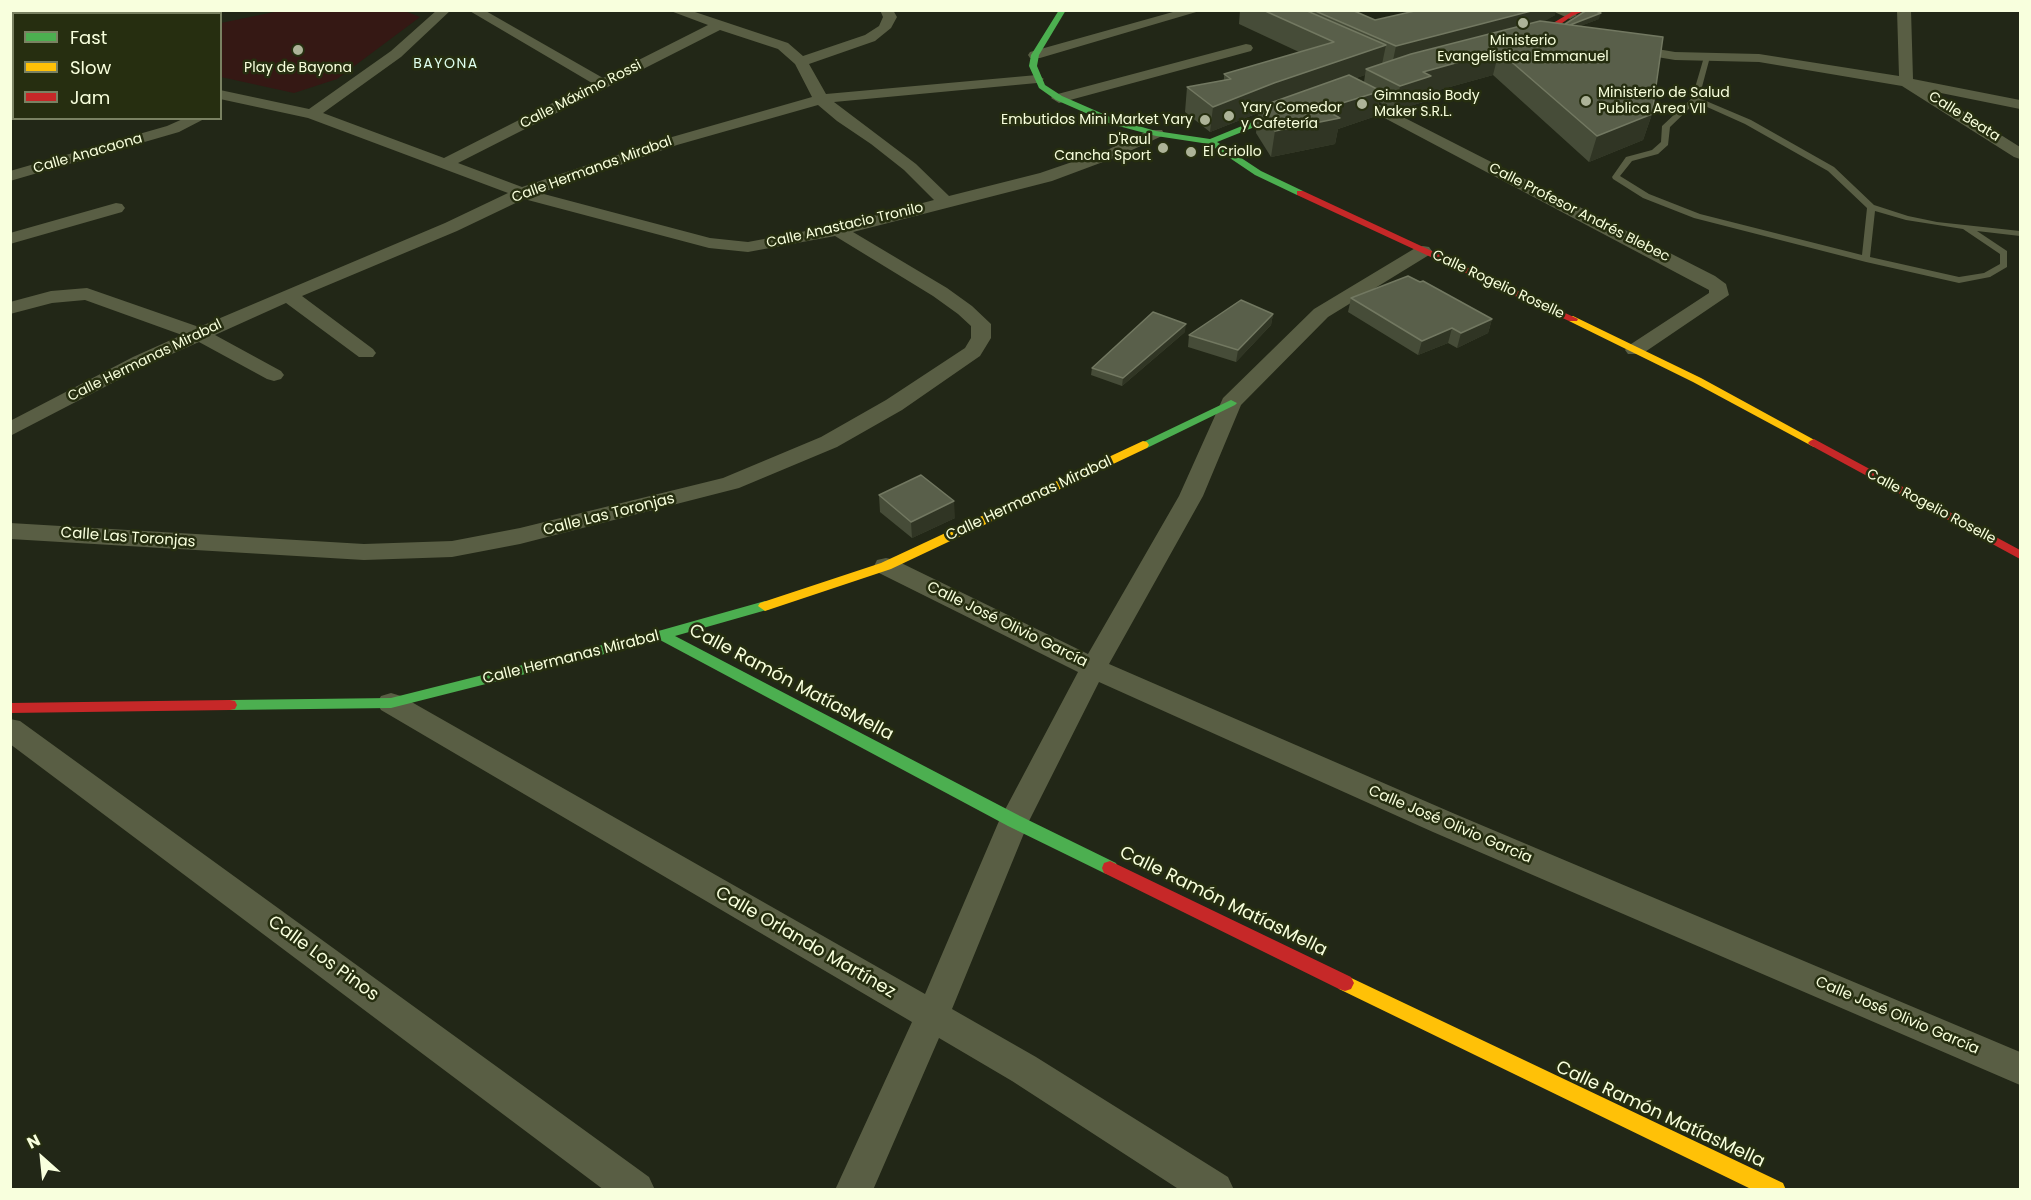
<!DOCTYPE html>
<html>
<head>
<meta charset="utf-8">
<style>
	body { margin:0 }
	#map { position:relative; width:2031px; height:1200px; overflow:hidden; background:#222717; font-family:Poppins,sans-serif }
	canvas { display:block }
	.frame { position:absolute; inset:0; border:12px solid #f8ffdd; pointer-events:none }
	.legend { position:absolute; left:12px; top:12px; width:210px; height:108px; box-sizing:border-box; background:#262e10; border:2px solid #7a8262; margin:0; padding:8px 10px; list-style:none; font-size:18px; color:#f8ffdd }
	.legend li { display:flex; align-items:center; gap:12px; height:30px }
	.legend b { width:30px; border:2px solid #7a8262 }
	.north { position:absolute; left:12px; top:1128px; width:60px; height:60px; -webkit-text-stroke:4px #262e10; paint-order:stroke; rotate:333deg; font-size:16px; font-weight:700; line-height:24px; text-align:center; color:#f8ffdd }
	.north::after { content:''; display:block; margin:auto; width:21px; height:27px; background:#f8ffdd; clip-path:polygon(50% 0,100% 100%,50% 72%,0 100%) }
</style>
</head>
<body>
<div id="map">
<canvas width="2031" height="1200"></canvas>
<div class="frame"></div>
<ul class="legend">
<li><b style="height:8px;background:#4caf50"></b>Fast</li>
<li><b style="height:8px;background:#ffc107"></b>Slow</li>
<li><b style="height:8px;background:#c62828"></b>Jam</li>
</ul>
<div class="north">N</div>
</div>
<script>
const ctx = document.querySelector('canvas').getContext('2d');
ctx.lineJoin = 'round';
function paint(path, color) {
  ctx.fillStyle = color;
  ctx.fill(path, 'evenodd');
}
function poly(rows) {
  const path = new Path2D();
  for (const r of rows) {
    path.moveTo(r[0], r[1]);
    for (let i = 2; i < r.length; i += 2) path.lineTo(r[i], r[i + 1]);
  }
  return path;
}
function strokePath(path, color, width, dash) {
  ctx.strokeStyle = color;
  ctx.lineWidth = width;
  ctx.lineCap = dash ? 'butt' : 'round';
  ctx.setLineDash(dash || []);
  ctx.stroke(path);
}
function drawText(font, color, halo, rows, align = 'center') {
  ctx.font = font + ' Poppins,sans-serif';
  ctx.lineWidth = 5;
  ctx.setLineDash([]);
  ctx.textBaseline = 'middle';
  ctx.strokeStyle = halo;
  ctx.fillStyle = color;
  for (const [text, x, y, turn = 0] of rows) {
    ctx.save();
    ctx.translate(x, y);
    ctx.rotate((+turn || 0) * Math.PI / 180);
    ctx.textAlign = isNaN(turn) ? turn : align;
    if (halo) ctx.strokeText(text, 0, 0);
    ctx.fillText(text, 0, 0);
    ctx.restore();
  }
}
paint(poly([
	[279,11,402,10,420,17,337,79,294,93,221,77,221,23]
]), '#351814');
paint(poly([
	[1707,55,1710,57,1699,98,1751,120,1834,167,1874,205,1908,216,1937,222,2020,231,2020,236,1977,231,2007,251,2007,267,1990,277,1959,283,1866,262,1694,218,1643,198,1613,179,1612,177,1626,157,1652,150,1661,142,1662,126,1692,98,1704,57,1707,55],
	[1696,102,1745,124,1828,171,1867,208,1862,255,1700,214,1649,194,1620,176,1632,161,1658,154,1668,145,1670,127,1696,102],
	[1875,211,1906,220,1963,229,2000,254,2000,264,1984,273,1959,277,1870,257,1875,211]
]), '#595e44');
paint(poly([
	[198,10,217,10,214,14,195,14,198,10],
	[437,10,451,10,401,57,323,113,444,158,592,83,468,10,484,10,603,78,708,25,668,10,689,10,788,43,803,56,865,35,879,26,883,17,880,10,893,10,897,17,891,28,875,41,809,64,826,94,1037,75,1044,79,1037,83,834,102,916,164,949,196,1040,173,1107,150,1150,130,1162,130,1164,133,1162,136,1119,156,1052,181,853,232,947,288,972,306,991,324,991,338,980,356,902,410,837,447,739,488,520,544,452,557,364,560,10,539,10,523,364,544,452,541,520,528,723,478,821,437,886,400,965,348,971,338,971,326,958,314,933,296,835,236,748,252,709,248,524,199,457,231,302,296,373,349,376,353,373,357,359,357,286,303,215,335,281,371,284,375,281,379,274,381,267,379,199,342,147,365,10,436,10,421,133,357,182,335,85,300,52,303,10,314,10,302,51,291,87,288,199,327,445,223,508,193,308,118,220,99,220,90,309,109,391,51,437,10],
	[720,30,778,49,795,64,812,97,665,139,522,187,458,163,720,30],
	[818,105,837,121,871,144,904,170,934,200,838,225,748,242,710,238,540,193,677,145,818,105],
	[1180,10,1203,10,1040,58,1030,58,1028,55,1030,52,1180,10],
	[1550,10,1570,10,1577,15,1570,19,1550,10],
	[1897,10,1911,10,1913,79,2020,100,2020,109,1931,91,2020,147,2020,159,2014,157,1902,86,1759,62,1675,60,1627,52,1620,48,1627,44,1675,52,1759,54,1899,76,1897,10],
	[10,12,15,14,14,25,10,24,10,12],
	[14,43,14,67,10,66,10,44,14,43],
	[1246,44,1251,45,1253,48,1251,51,1059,103,1051,98,1054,95,1246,44],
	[1348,89,1715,276,1726,284,1729,295,1642,354,1628,354,1625,350,1628,346,1709,293,1709,290,1343,96,1341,93,1343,90,1348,89],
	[10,99,14,99,14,109,10,109,10,99],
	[185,118,206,118,179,132,10,181,10,171,167,126,185,118],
	[116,203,122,204,125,208,122,212,10,244,10,233,116,203],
	[1423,246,1429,247,1432,251,1429,255,1328,317,1241,405,1203,496,1109,664,1455,814,2020,1052,2020,1085,1433,832,1099,682,1029,821,952,1009,1036,1057,1228,1177,1234,1190,1180,1190,1012,1081,939,1038,873,1190,835,1190,912,1022,381,710,377,703,381,696,391,693,401,696,925,994,999,821,1078,672,877,572,874,566,877,560,886,558,895,560,1088,654,1179,496,1223,398,1314,309,1417,247,1423,246],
	[10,719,20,721,649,1177,655,1190,604,1190,10,744,10,719]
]), '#595e44');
paint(poly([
	[1059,10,1066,10,1039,55,1037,66,1045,85,1062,96,1117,120,1156,131,1210,139,1296,104,1302,104,1302,108,1217,142,1261,171,1303,191,1303,195,1297,195,1255,175,1209,144,1156,136,1111,124,1056,100,1039,88,1029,66,1031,55,1059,10],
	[1231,400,1237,403,1235,405,1147,448,1139,448,1137,445,1231,400],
	[765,601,770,603,772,606,770,609,675,636,1020,816,1116,863,1118,868,1116,873,1110,875,1104,873,1008,826,660,640,391,708,230,710,225,709,223,705,225,701,230,700,391,698,662,630,765,601]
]), '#4caf50');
paint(poly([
	[1573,316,1701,378,1820,443,1814,447,1810,445,1693,382,1569,321,1569,317,1573,316],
	[1143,441,1147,442,1149,445,1147,448,891,569,765,611,758,606,760,603,881,563,1143,441],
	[1345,975,1783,1183,1786,1190,1753,1190,1339,989,1336,983,1339,977,1345,975]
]), '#ffc107');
paint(poly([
	[1575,10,1586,10,1572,16,1544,36,1517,43,1513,41,1538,32,1575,10],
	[1297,191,1303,191,1578,319,1577,321,1569,321,1297,195,1297,191],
	[1814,439,2020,550,2020,559,1810,445,1808,443,1810,441,1814,439],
	[230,700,235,701,237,705,235,709,230,710,10,713,10,703,230,700],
	[1110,861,1351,977,1354,983,1351,989,1345,991,1339,989,1104,873,1102,868,1104,863,1110,861]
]), '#c62828');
paint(poly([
	[1240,10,1352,10,1375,20,1555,15,1544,21,1565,24,1599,19,1580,26,1652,114,1643,140,1589,162,1493,75,1428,93,1426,101,1395,111,1379,102,1376,116,1338,129,1335,144,1271,157,1256,133,1258,113,1210,132,1185,112,1187,87,1224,80,1224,74,1299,52,1239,24],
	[1365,75,1364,82,1356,78],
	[1351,298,1492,319,1488,333,1457,348,1448,343,1418,355,1348,312],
	[1273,314,1271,325,1236,362,1188,347,1189,335],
	[1185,332,1122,386,1091,375,1092,368],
	[879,495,955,518,912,538,880,512]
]), '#464c38');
paint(poly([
	[1535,10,1556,10,1555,15,1534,28,1392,65,1396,46],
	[1601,13,1599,19,1565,32,1567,26],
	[1386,45,1381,69,1366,69,1365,75,1270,108,1259,107,1258,113,1210,132,1213,107,1274,83],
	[1499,51,1493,75,1428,93,1426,101,1395,111,1400,86,1423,72],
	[1381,91,1376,116,1338,129,1335,144,1271,157,1275,131,1323,109],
	[1652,114,1643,140,1589,162,1597,136],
	[1273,314,1271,325,1236,362,1238,350],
	[1492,319,1488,333,1457,348,1461,333],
	[1186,324,1185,332,1122,386,1123,378],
	[1452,328,1448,343,1418,355,1422,341],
	[954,501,955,518,912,538,911,522]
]), '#303524');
const building = poly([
	[1263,10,1305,10,1386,45,1274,83,1213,107,1187,87,1231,79,1224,74,1334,42,1263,10],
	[1313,10,1352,10,1375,20,1419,10,1535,10,1396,46,1313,10],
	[1587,10,1594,10,1601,13,1570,25,1565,24,1587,10],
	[1540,21,1663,37,1652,114,1597,136,1499,51,1423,72,1431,76,1400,86,1366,69,1411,54,1540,21],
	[1349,75,1381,91,1323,109,1340,118,1275,131,1259,107,1349,75],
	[1408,276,1420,282,1423,281,1492,319,1461,333,1452,328,1422,341,1351,298,1408,276],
	[1241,300,1273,314,1238,350,1189,335,1241,300],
	[1153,312,1186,324,1123,378,1092,368,1153,312],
	[921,475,954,501,911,522,879,495,921,475]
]);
paint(building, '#595f4a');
strokePath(building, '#727861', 1.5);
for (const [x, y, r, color] of [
	[1523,23,6,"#adb398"],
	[298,50,6,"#adb398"],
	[1586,101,6,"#adb398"],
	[1362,104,6,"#adb398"],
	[1229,116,6,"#adb398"],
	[1205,120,6,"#adb398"],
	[1163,148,6,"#adb398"],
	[1191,152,6,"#adb398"]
]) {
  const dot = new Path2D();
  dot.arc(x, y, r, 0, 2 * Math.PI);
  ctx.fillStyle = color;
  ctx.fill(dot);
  strokePath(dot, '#262e10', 2);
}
drawText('14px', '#f8ffdd', '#262e10', [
	["Ministerio",1523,41,"center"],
	["Evangelística Emmanuel",1523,57,"center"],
	["Play de Bayona",298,68,"center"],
	["Ministerio de Salud",1598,93],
	["Publica Area VII",1598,109],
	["Gimnasio Body",1374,96],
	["Maker S.R.L.",1374,112],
	["Yary Comedor",1241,108],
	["y Cafetería",1241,124],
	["Embutidos Mini Market Yary",1193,120,"right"],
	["D'Raul",1151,140,"right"],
	["Cancha Sport",1151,156,"right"],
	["El Criollo",1203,152]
], 'left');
ctx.letterSpacing = '1.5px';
drawText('14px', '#dfffee', '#262e10', [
	["BAYONA",446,64]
]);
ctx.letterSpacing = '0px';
drawText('14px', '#f8ffdd', '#262e10', [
	["Calle Máximo Rossi",581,95,-27],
	["Calle Beata",1964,117,32],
	["Calle Anacaona",88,154,-16],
	["Calle Hermanas Mirabal",592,170,-20],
	["Calle Profesor Andrés Blebec",1579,213,27],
	["Calle Anastacio Tronilo",845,226,-13],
	["Calle Rogelio Roselle",1498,285,25],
	["Calle Hermanas Mirabal",145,361,-26],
	["Calle Rogelio Roselle",1931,507,28]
]);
drawText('15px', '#f8ffdd', '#262e10', [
	["Calle Hermanas Mirabal",1029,499,-25],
	["Calle Las Toronjas",609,515,-14],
	["Calle Las Toronjas",128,538,4],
	["Calle José Olivio García",1007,625,26],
	["Calle Hermanas Mirabal",571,658,-14],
	["Calle José Olivio García",1450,825,23],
	["Calle José Olivio García",1897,1016,23]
]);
drawText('18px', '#f8ffdd', '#262e10', [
	["Calle Ramón MatíasMella",791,683,28],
	["Calle Ramón MatíasMella",1223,902,26],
	["Calle Orlando Martínez",805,943,30],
	["Calle Los Pinos",323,959,36],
	["Calle Ramón MatíasMella",1660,1115,25]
]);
</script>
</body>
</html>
